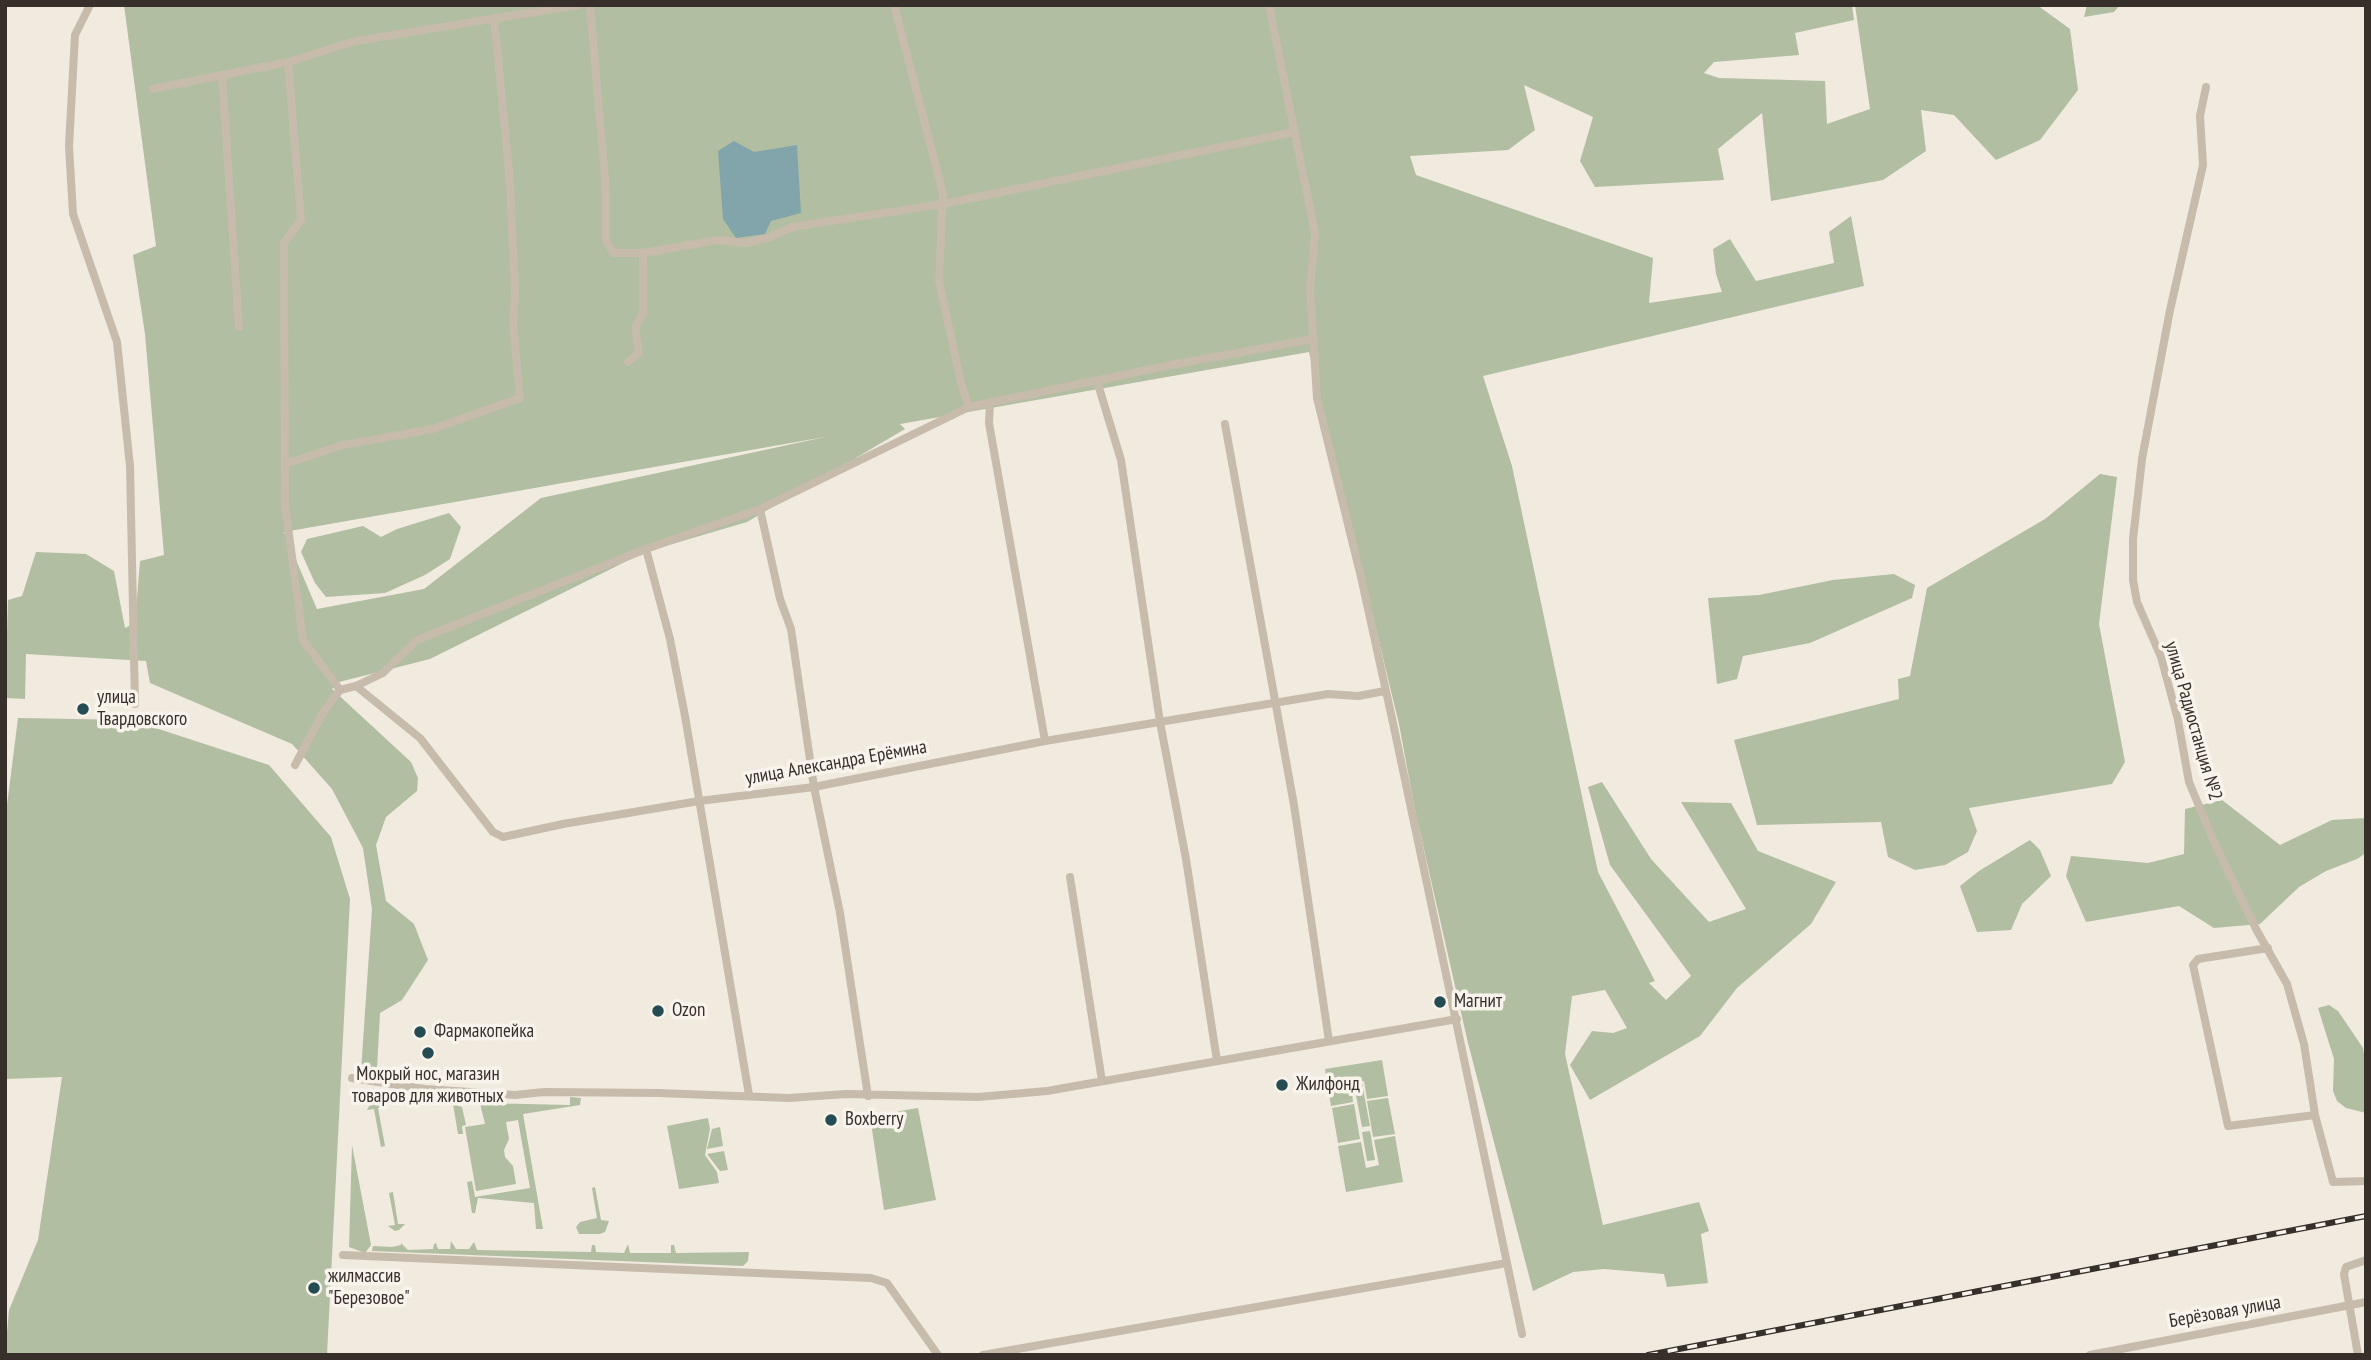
<!DOCTYPE html>
<html>
<head>
<meta charset="utf-8">
<style>
	body { margin:0 }
	#map { position:relative; width:2371px; height:1360px; overflow:hidden; background:#f0eadf; font-family:"PT Sans Narrow",sans-serif }
	canvas { display:block }
	.frame { position:absolute; inset:0; border:7px solid #362f2a; pointer-events:none }
</style>
</head>
<body>
<div id="map">
<canvas width="2371" height="1360"></canvas>
<div class="frame"></div>
</div>
<script>
const ctx = document.querySelector('canvas').getContext('2d');
ctx.lineJoin = 'round';
function paint(path, color) {
  ctx.fillStyle = color;
  ctx.fill(path, 'evenodd');
}
function poly(rows) {
  const path = new Path2D();
  for (const r of rows) {
    path.moveTo(r[0], r[1]);
    for (let i = 2; i < r.length; i += 2) path.lineTo(r[i], r[i + 1]);
  }
  return path;
}
function strokePath(path, color, width, dash) {
  ctx.strokeStyle = color;
  ctx.lineWidth = width;
  ctx.lineCap = dash ? 'butt' : 'round';
  ctx.setLineDash(dash || []);
  ctx.stroke(path);
}
function drawText(font, color, halo, rows, align = 'center') {
  ctx.font = font + ' "PT Sans Narrow",sans-serif';
  ctx.lineWidth = 7;
  ctx.setLineDash([]);
  ctx.textBaseline = 'middle';
  ctx.strokeStyle = halo;
  ctx.fillStyle = color;
  for (const [text, x, y, turn = 0] of rows) {
    ctx.save();
    ctx.translate(x, y);
    ctx.rotate((+turn || 0) * Math.PI / 180);
    ctx.textAlign = isNaN(turn) ? turn : align;
    if (halo) ctx.strokeText(text, 0, 0);
    ctx.fillText(text, 0, 0);
    ctx.restore();
  }
}
paint(poly([
	[124,5,1852,5,1854,20,1795,33,1799,55,1714,62,1704,73,1719,78,1825,81,1827,124,1870,109,1855,5,2037,5,2070,29,2078,90,2040,140,1996,160,1954,115,1921,110,1926,151,1883,180,1771,201,1762,113,1718,149,1724,180,1595,187,1580,161,1593,117,1524,85,1535,130,1508,150,1410,156,1416,175,1653,258,1649,303,1722,292,1716,274,1713,249,1730,239,1756,281,1834,263,1829,232,1851,216,1864,286,1483,376,1512,466,1598,872,1655,981,1649,983,1666,1000,1691,976,1610,865,1588,787,1602,782,1651,859,1709,922,1746,909,1681,802,1731,803,1758,851,1836,882,1811,924,1737,988,1700,1036,1590,1100,1570,1065,1592,1031,1613,1033,1627,1028,1605,990,1572,996,1565,1054,1603,1225,1699,1202,1709,1231,1701,1234,1708,1283,1667,1287,1664,1274,1604,1269,1573,1272,1533,1291,1468,1043,1415,810,1399,724,1309,352,900,424,905,429,747,522,645,552,430,659,339,682,332,689,411,762,418,778,417,791,386,817,376,845,386,901,414,924,428,960,402,1000,380,1013,377,1069,361,1071,372,909,363,848,332,789,292,744,150,683,146,661,26,654,25,699,5,698,8,600,22,596,36,552,86,554,114,571,125,628,135,623,140,561,164,555,145,334,133,255,156,246],
	[825,437,541,498,424,589,317,609,284,532],
	[2087,5,2120,5,2114,12,2084,17],
	[2100,474,2117,477,2099,624,2125,762,2112,784,1969,808,1977,831,1968,852,1945,865,1915,870,1888,857,1881,822,1757,825,1734,740,1899,699,1898,679,1910,676,1927,588,2045,519],
	[449,513,461,527,450,559,425,575,385,593,326,597,315,583,301,552,307,539,363,526,381,537,397,529],
	[1894,574,1915,585,1912,598,1810,643,1743,656,1737,679,1717,684,1708,598,1759,595,1833,580],
	[18,718,131,720,269,765,331,837,350,899,327,1355,5,1355,9,1310,38,1240,62,1077,5,1079,5,821],
	[2222,800,2280,845,2332,820,2366,818,2366,853,2357,859,2326,871,2299,887,2260,924,2214,928,2179,906,2086,922,2066,876,2071,856,2148,863,2184,854,2185,809],
	[2030,840,2040,850,2051,876,2022,904,2011,930,1977,932,1960,886,1979,871],
	[2329,1005,2338,1011,2363,1048,2366,1067,2366,1113,2346,1108,2337,1101,2333,1091,2334,1059,2318,1008],
	[1382,1060,1388,1096,1367,1099,1364,1081,1351,1083,1353,1102,1331,1106,1325,1069],
	[1362,1083,1370,1126,1362,1127,1354,1085],
	[570,1097,581,1098,580,1105,523,1114,543,1229,536,1229,534,1203,478,1198,475,1213,472,1213,467,1182,472,1181,475,1197,530,1188,518,1120,506,1122,509,1139,504,1150,505,1157,513,1166,516,1184,476,1191,465,1127,485,1124,480,1103,570,1105],
	[1388,1098,1395,1134,1373,1137,1367,1101],
	[372,1101,378,1101,385,1106,378,1108,385,1146,381,1147,374,1109,367,1110],
	[453,1104,462,1107,466,1125,462,1126,463,1134,458,1134],
	[1354,1104,1360,1139,1338,1143,1332,1108],
	[918,1108,936,1200,884,1210,870,1116],
	[708,1118,710,1129,705,1155,717,1172,719,1183,679,1189,667,1126],
	[720,1127,723,1146,707,1149,712,1129],
	[1370,1131,1375,1160,1367,1161,1362,1132],
	[1395,1136,1403,1182,1346,1192,1338,1146,1361,1142,1366,1168,1379,1165,1374,1140],
	[352,1145,371,1245,365,1253,349,1247],
	[724,1151,728,1170,720,1171,707,1154],
	[595,1187,601,1220,609,1221,605,1232,600,1234,579,1234,576,1227,580,1222,597,1218,592,1188],
	[393,1192,398,1224,405,1224,399,1230,395,1231,388,1226,395,1225,389,1193],
	[451,1241,456,1249,469,1249,474,1242,477,1250,591,1252,592,1245,595,1245,596,1252,624,1253,628,1244,630,1253,671,1253,671,1245,674,1245,676,1253,749,1252,748,1261,743,1266,372,1251,373,1246,392,1247,401,1245,401,1243,408,1250,433,1249,434,1244,436,1243,438,1249,450,1249]
]), '#b1bea1');
paint(poly([
	[734,141,754,152,797,145,801,213,771,221,765,234,736,238,723,219,718,151]
]), '#81a5aa');
strokePath(poly([
	[90,5,75,35,69,146,73,214,117,342,130,466,135,704],
	[590,5,606,190,606,241,614,253,643,253,643,314,635,327,639,353,628,362],
	[894,5,943,193,939,281,961,383,969,407],
	[1269,5,1315,233,1310,288,1317,398,1361,577,1393,723,1522,1334],
	[288,62,301,220,284,243,285,504,303,640,340,690],
	[222,76,239,327],
	[2206,87,2200,116,2203,165,2170,310,2142,459,2133,539,2133,580,2137,602,2161,657,2178,720,2189,782,2214,842,2256,929,2287,984,2304,1044,2315,1115,2333,1182,2366,1181],
	[153,89,288,62,356,41,578,5],
	[643,253,718,240,746,243,768,238,792,227,943,204,1294,132],
	[1097,381,1121,460,1160,722,1186,859,1217,1061],
	[990,403,989,423,1045,741],
	[1225,424,1294,805,1329,1041],
	[285,464,343,445,433,429,520,398,513,323,515,294,510,181,494,18],
	[760,509,780,599,791,629,814,787,840,913,868,1096],
	[646,549,670,639,685,716,749,1095],
	[356,686,420,738,493,832,503,837,563,824,699,801,814,787,1045,741,1328,694,1358,696,1385,691],
	[295,765,324,711,340,690,356,686,383,673,417,640,646,549,760,509,969,407,1171,365,1313,339],
	[1070,877,1102,1081],
	[2268,948,2198,959,2193,965,2228,1126,2315,1115],
	[352,1078,425,1089,515,1095,544,1092,658,1093,789,1098,846,1094,978,1097,1047,1091,1457,1019],
	[343,1255,871,1278,887,1283,938,1355],
	[983,1355,1507,1263],
	[2090,1355,2366,1302],
	[2358,1355,2344,1274,2346,1267,2366,1260]
]), '#c7bbac', 8);
const rail = poly([
	[1648,1355,2366,1216]
]);
strokePath(rail, '#362f2a', 6);
strokePath(rail, '#f8f3eb', 3.5, [10]);
for (const [x, y, r, color] of [
	[83,709,7,"#254c53"],
	[1440,1002,7,"#254c53"],
	[658,1011,7,"#254c53"],
	[420,1032,7,"#254c53"],
	[428,1053,7,"#254c53"],
	[1282,1085,7,"#254c53"],
	[831,1120,7,"#254c53"],
	[314,1288,7,"#254c53"]
]) {
  const dot = new Path2D();
  dot.arc(x, y, r, 0, 2 * Math.PI);
  ctx.fillStyle = color;
  ctx.fill(dot);
  strokePath(dot, '#f8f3eb', 2.5);
}
drawText('19px', '#362f2a', '#f8f3eb', [
	["улица",97,698],
	["Твардовского",97,720],
	["Магнит",1454,1002],
	["Ozon",672,1011],
	["Фармакопейка",434,1032],
	["Мокрый нос, магазин",428,1075,"center"],
	["товаров для животных",428,1097,"center"],
	["Жилфонд",1296,1085],
	["Boxberry",845,1120],
	["жилмассив",328,1277],
	["\"Березовое\"",328,1299]
], 'left');
drawText('19px', '#362f2a', '#f8f3eb', [
	["улица Радиостанция №2",2193,721,74],
	["улица Александра Ерёмина",836,763,-10],
	["Берёзовая улица",2225,1312,-10]
]);
</script>
</body>
</html>
